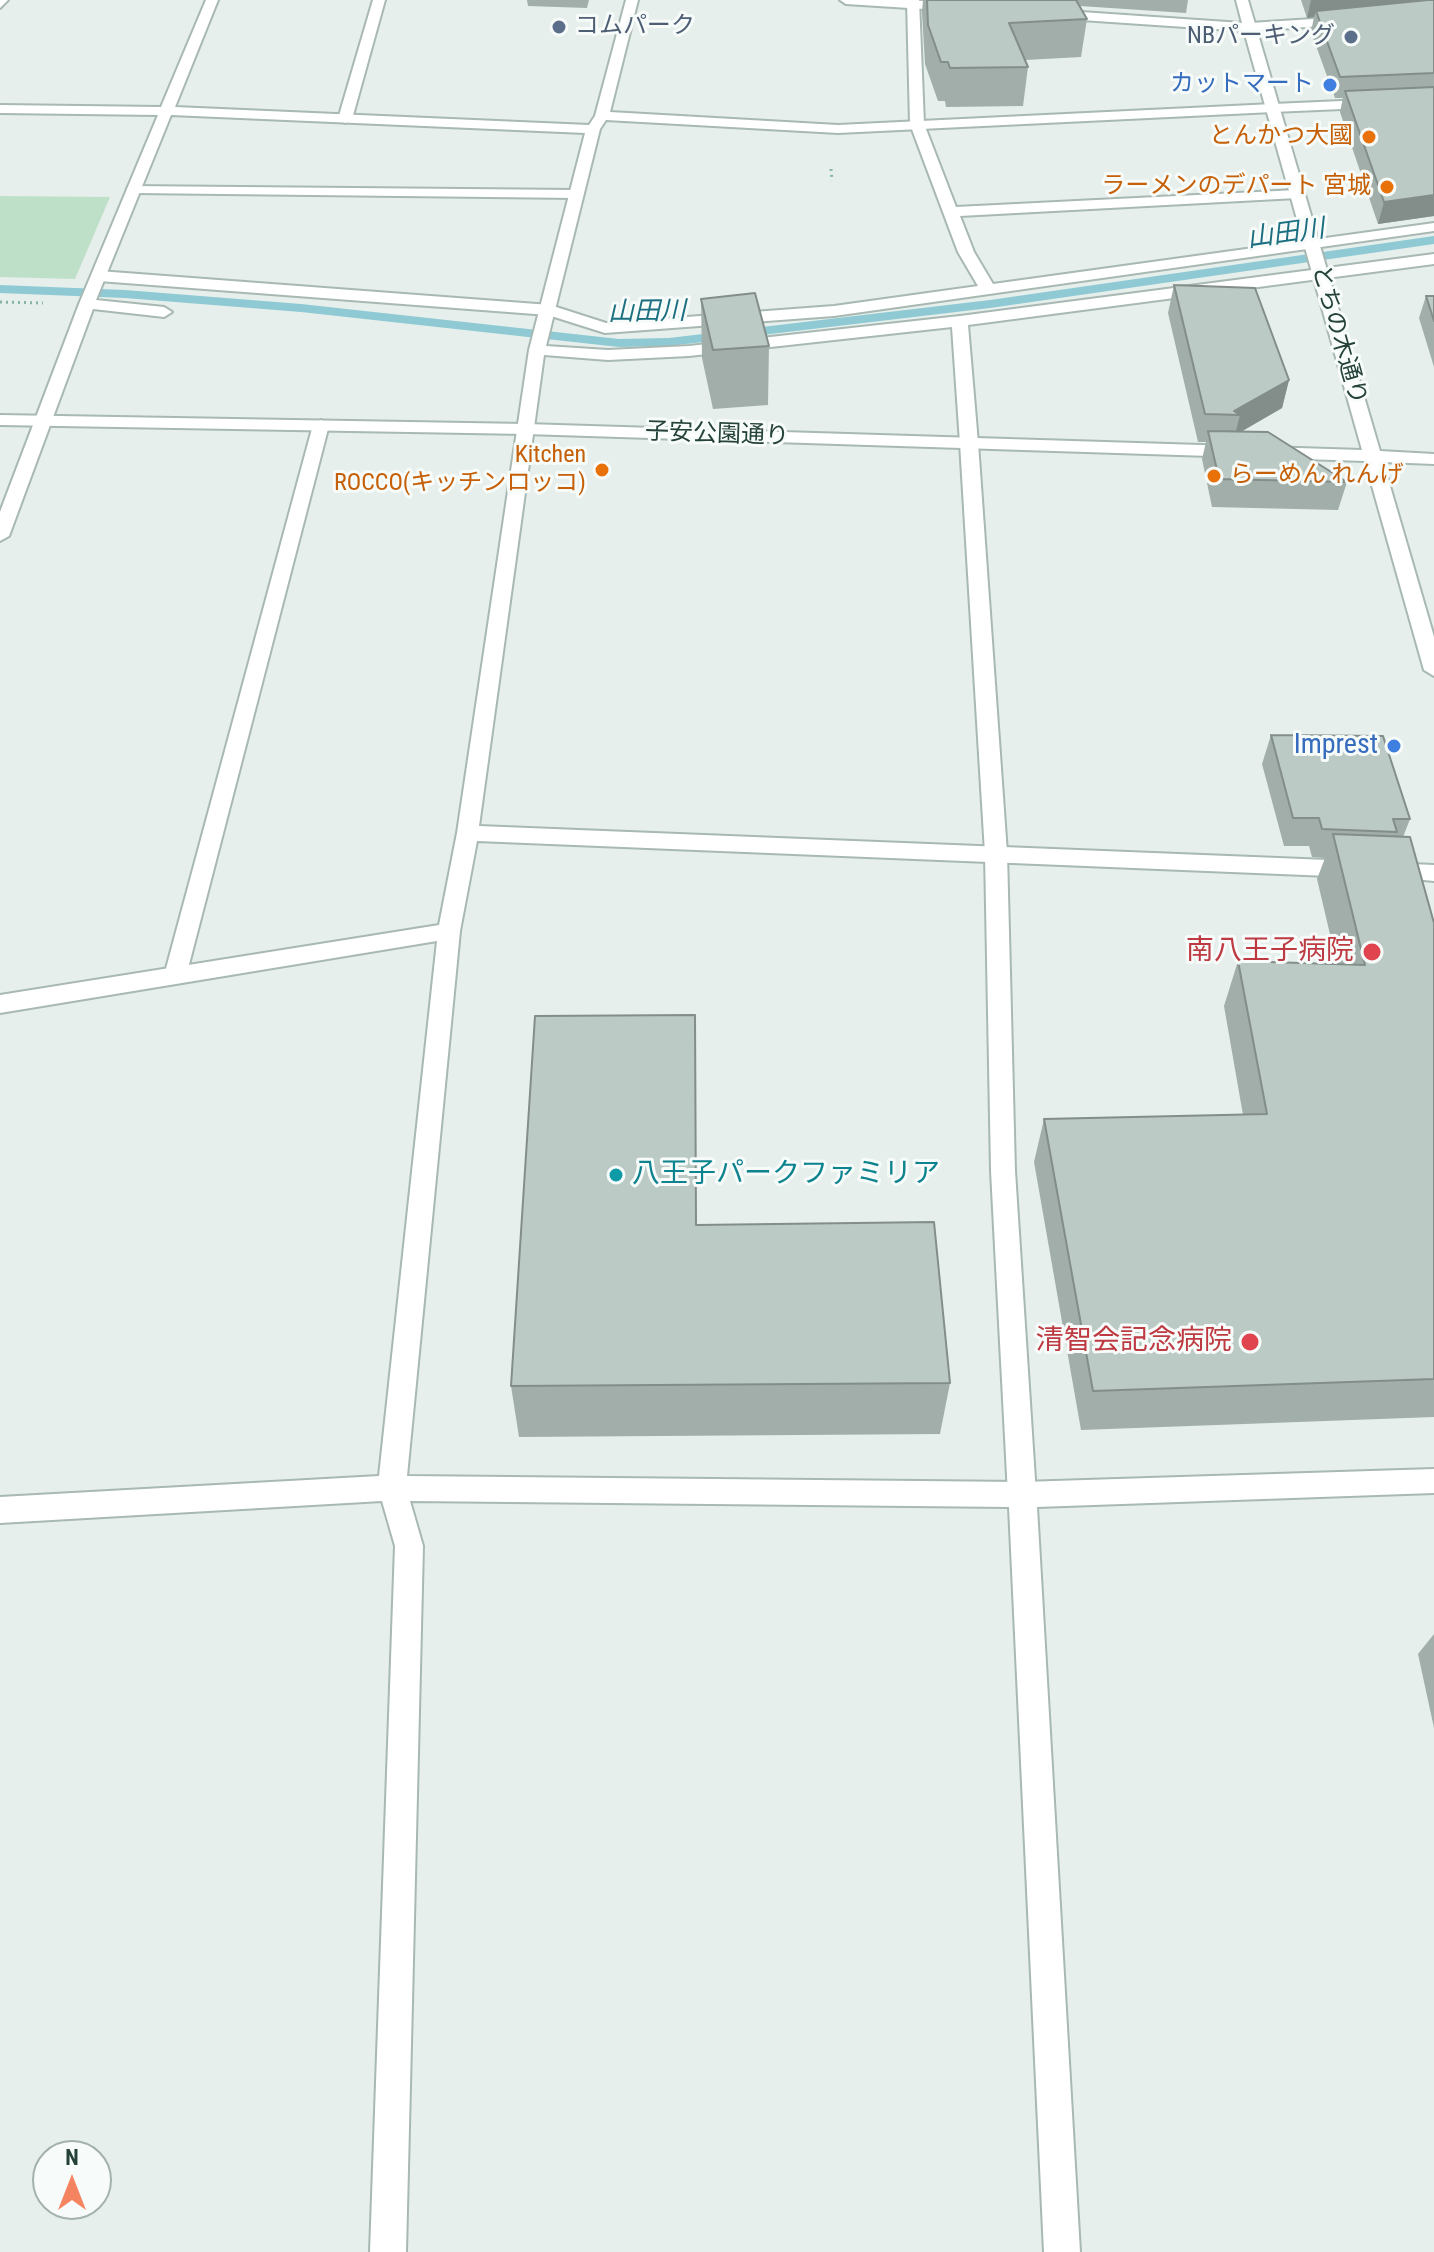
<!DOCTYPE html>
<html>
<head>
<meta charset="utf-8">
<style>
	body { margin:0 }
	#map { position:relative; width:1434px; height:2252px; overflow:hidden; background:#e6efeb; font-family:"Roboto Condensed",sans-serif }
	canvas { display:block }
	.north { position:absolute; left:32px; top:2140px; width:80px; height:80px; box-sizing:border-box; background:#f7fbf9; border:2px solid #a3b1ad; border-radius:50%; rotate:0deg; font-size:22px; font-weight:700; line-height:32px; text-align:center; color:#24423a }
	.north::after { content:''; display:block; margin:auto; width:28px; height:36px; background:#f4845f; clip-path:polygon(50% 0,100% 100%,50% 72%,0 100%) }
</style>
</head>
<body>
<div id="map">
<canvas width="1434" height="2252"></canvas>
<div class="north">N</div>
</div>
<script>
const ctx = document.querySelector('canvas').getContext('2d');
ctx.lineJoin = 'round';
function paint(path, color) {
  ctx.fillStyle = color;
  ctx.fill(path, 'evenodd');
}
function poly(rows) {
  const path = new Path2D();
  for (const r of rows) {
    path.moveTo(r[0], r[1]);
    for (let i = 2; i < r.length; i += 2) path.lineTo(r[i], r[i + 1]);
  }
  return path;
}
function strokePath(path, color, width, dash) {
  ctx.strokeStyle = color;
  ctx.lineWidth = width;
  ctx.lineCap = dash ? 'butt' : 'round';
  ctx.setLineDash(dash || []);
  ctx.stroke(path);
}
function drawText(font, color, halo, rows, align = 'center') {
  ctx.font = font + ' "Roboto Condensed","Noto Sans JP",sans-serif';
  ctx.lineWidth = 6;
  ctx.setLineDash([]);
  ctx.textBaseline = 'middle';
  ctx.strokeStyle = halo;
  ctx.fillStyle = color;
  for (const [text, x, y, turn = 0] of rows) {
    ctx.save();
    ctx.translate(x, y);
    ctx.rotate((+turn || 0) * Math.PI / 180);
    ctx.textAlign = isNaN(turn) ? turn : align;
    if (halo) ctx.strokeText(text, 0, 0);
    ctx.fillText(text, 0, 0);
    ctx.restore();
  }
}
paint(poly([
	[0,196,110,197,75,279,0,277]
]), '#bfe0c8');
paint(poly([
	[1434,236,1434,244,990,308,669,346,619,347,301,312,125,298,0,293,0,285,125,290,301,304,619,339,669,338,990,300,1434,236]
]), '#8ec9d4');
const service = poly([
	[0,0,8,0,0,8,0,0],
	[373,0,385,0,352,119,345,123,338,119,373,0],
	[907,0,919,0,924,124,956,207,1297,190,1304,194,1297,198,960,216,974,252,993,284,1434,223,1434,231,834,316,605,333,548,315,99,281,91,276,99,271,550,305,606,323,834,306,978,286,958,252,910,124,907,0],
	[1434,97,1434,105,1273,112,1266,108,1273,104,1434,97],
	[129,186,576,190,583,194,576,198,134,193,127,189,129,186],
	[321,420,329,425,186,976,175,984,164,976,313,425,321,420],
	[969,438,978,443,1007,853,1015,1171,1036,1495,1032,1504,1022,1508,1012,1504,1008,1495,991,1171,985,853,960,443,969,438]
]);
const minor = poly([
	[206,0,218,0,175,107,589,125,595,116,626,0,638,0,610,112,838,125,1273,104,1280,108,1273,112,838,133,606,120,600,129,546,346,608,350,689,346,960,316,1434,254,1434,264,968,325,978,443,969,448,960,443,952,327,689,356,608,360,544,355,479,826,1353,861,1364,869,1353,877,477,841,460,931,407,1476,1022,1482,1434,1469,1434,1493,1037,1507,1080,2252,1044,2252,1009,1507,410,1501,423,1546,406,2252,370,2252,395,1546,382,1501,0,1523,0,1497,379,1476,437,941,0,1013,0,995,439,925,457,833,529,350,585,133,171,115,96,300,164,307,172,312,164,317,93,309,9,536,0,541,0,512,79,304,158,115,0,113,0,105,161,107,206,0],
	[1344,17,1350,21,1349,24,1250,31,1244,27,1250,23,1344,17],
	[1389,863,1434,865,1434,881,1381,876,1378,871,1389,863]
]);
const tertiary = poly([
	[840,0,906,0,956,3,962,7,956,11,846,4,840,0],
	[1236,0,1248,0,1380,451,1434,454,1434,464,1383,462,1434,637,1434,676,1424,670,1365,461,526,434,0,425,0,415,526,424,1362,450,1244,31,1052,18,1046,14,1052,10,1242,23,1236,0]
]);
strokePath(service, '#a8b8b2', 4);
strokePath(minor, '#a8b8b2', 4);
strokePath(tertiary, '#a8b8b2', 4);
strokePath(poly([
	[831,169,832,181],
	[0,302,43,303]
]), '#86b3a5', 3, [2, 4]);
paint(service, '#fff');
paint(minor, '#fff');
paint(tertiary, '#fff');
paint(poly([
	[527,0,589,0,587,8,528,6],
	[923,0,1188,0,1186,13,1080,6,1087,19,1081,57,1025,60,1028,67,1023,106,946,107,945,101,938,101,925,64,922,12],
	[1301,0,1434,0,1434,216,1378,224,1340,112,1343,98,1335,98,1311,32,1314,17,1307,18],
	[1174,285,1289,380,1282,408,1241,432,1347,482,1338,510,1212,507,1202,459,1206,442,1198,442,1168,313],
	[1426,296,1434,296,1434,367,1419,318],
	[701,299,769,346,768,405,713,409,702,358],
	[1271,735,1410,819,1403,837,1434,923,1434,1417,1081,1430,1034,1162,1044,1119,1243,1115,1224,1006,1238,961,1337,964,1317,879,1325,858,1312,857,1309,846,1284,846,1262,764],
	[696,1225,950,1383,940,1434,519,1437,511,1386],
	[1434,1634,1434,1728,1418,1654]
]), '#a1aea9');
paint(poly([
	[1311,0,1434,0,1316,11,1314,17,1307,18],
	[1434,195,1434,216,1378,224,1384,202],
	[1289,380,1282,408,1235,435,1240,415,1234,411]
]), '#838d89');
const building = poly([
	[927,0,1076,0,1087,19,1009,23,1028,67,950,68,948,62,941,62,928,25,927,0],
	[1428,0,1434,0,1434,73,1340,77,1316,11,1428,0],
	[1434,87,1434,195,1384,202,1345,91,1434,87],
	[1174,285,1255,288,1289,380,1234,411,1240,415,1205,414,1174,285],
	[755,293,769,346,713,350,701,299,755,293],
	[1426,296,1434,296,1434,321,1426,296],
	[1208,431,1268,432,1347,482,1219,479,1208,431],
	[1271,735,1383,736,1410,819,1393,819,1397,832,1322,829,1319,818,1293,818,1271,735],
	[1333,834,1410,837,1434,923,1434,1379,1093,1391,1044,1119,1267,1114,1238,961,1365,965,1333,834],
	[695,1015,696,1225,934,1222,950,1383,511,1386,535,1016,695,1015]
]);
paint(building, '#bbcac4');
strokePath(building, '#838d89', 2);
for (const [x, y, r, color] of [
	[559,27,8,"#5c6f8a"],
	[1351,37,8,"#5c6f8a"],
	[1330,85,8,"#3f7fe0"],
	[1369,137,8,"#e8710a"],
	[1387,187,8,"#e8710a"],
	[602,470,8,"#e8710a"],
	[1214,476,8,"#e8710a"],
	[1394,746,8,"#3f7fe0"],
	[1372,952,10,"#e0444e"],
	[616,1175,8,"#0f9aa8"],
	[1250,1342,10,"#e0444e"]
]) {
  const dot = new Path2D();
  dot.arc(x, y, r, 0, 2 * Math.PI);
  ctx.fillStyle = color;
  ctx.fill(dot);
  strokePath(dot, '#f7fbf9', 3);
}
drawText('24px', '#4e5e75', '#f7fbf9', [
	["コムパーク",575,27],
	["NBパーキング",1335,37,"right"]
], 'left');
drawText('24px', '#366cbe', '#f7fbf9', [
	["カットマート",1314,85]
], 'right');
drawText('24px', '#c56008', '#f7fbf9', [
	["とんかつ大國",1353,137],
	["ラーメンのデパート 宮城",1371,187],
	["Kitchen",586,456],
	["ROCCO(キッチンロッコ)",586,484],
	["らーめん れんげ",1230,476,"left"]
], 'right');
drawText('24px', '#24423a', '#f7fbf9', [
	["とちの木通り",1338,335,74],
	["子安公園通り",717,435,2]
]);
drawText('italic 26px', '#1c6f80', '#f7fbf9', [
	["山田川",1286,235,-8],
	["山田川",647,313,-1]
]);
drawText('28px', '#366cbe', '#f7fbf9', [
	["Imprest",1378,746]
], 'right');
drawText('28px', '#be3a42', '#f7fbf9', [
	["南八王子病院",1354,952],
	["清智会記念病院",1232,1342]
], 'right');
drawText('28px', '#0d838f', '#f7fbf9', [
	["八王子パークファミリア",632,1175]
], 'left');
</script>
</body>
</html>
